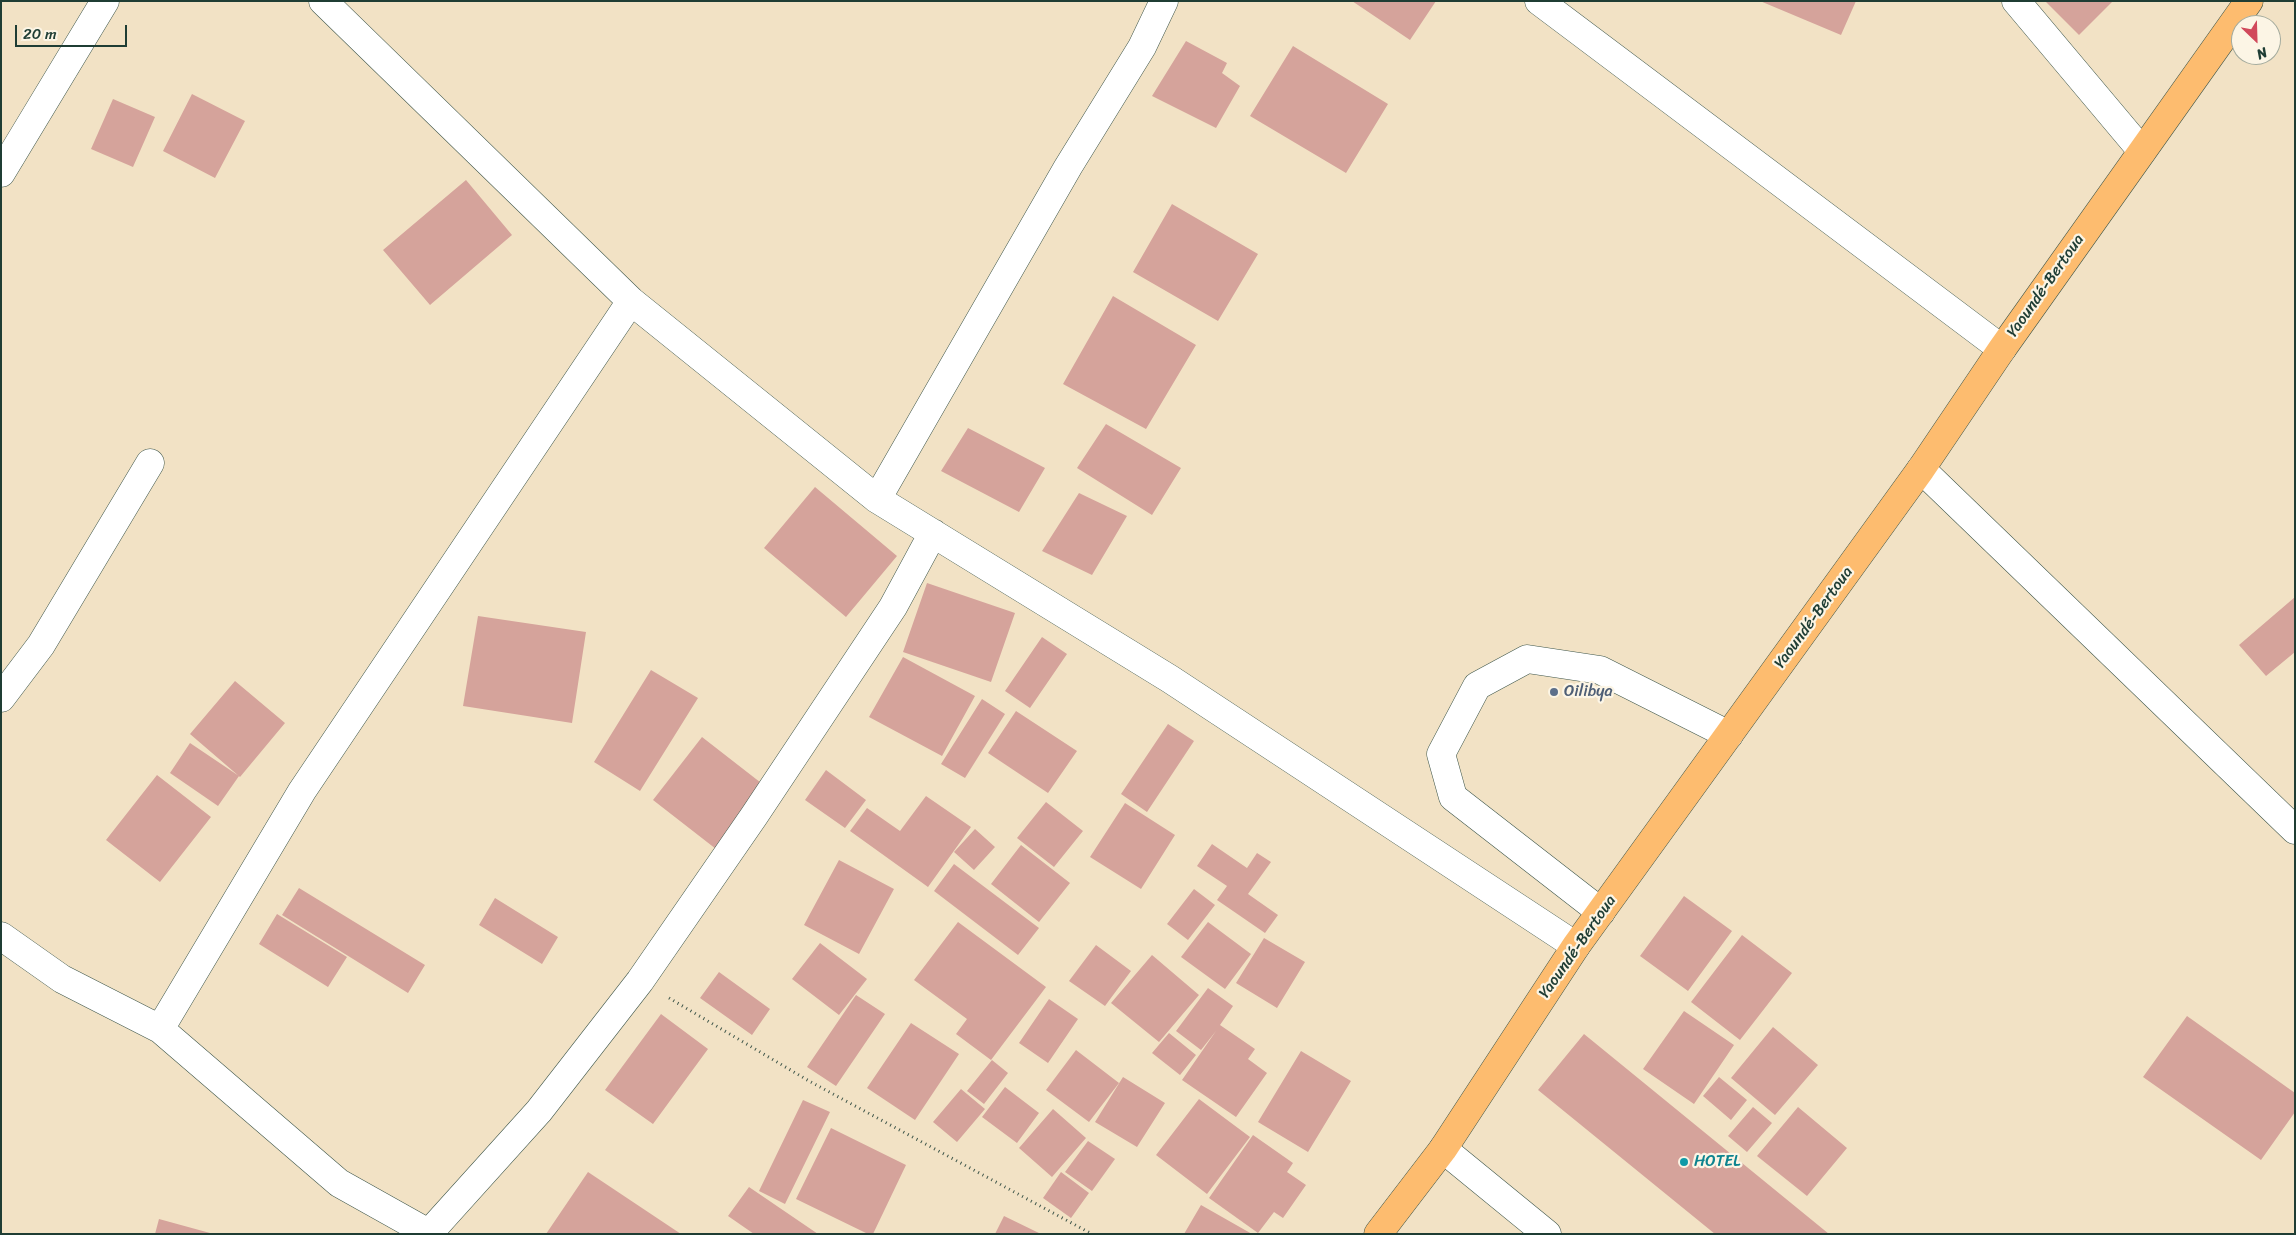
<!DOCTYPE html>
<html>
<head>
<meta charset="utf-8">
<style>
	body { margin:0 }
	#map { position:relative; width:2296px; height:1235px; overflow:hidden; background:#f2e2c5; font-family:Sriracha,sans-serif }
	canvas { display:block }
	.frame { position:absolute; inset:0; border:2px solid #1f3d34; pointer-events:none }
	.north { position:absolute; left:2231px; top:15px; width:50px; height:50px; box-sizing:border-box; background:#fcf5e5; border:1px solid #a4ab9e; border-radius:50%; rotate:156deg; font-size:14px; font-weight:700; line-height:20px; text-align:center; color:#1f3d34 }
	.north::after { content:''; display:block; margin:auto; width:18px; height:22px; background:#d1495b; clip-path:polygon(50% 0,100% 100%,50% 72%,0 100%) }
	.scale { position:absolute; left:15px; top:25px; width:112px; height:22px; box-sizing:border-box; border:2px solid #1f3d34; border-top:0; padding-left:6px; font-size:15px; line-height:18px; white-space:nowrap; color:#1f3d34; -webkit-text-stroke:4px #fcf5e5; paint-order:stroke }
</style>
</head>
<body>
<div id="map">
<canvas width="2296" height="1235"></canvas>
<div class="frame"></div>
<div class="north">N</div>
<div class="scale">20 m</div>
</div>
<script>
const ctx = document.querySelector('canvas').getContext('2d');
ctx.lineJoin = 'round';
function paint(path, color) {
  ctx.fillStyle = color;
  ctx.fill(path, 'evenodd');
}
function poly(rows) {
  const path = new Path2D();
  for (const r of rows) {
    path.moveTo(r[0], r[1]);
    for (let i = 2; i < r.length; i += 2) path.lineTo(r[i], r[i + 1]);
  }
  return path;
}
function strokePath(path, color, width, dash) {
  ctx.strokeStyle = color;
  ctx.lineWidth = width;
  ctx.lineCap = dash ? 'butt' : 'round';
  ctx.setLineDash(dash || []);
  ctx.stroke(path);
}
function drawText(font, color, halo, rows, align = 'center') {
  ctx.font = font + ' Sriracha,sans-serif';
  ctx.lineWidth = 4.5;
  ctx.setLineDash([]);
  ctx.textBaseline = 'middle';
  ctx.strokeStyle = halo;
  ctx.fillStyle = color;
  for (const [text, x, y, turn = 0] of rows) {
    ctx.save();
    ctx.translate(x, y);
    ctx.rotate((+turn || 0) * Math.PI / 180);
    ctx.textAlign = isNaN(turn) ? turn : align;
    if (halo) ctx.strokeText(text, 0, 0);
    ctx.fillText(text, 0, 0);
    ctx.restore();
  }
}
paint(poly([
	[1352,1,1436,1,1410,40],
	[1760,1,1856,1,1841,35],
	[2045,1,2113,1,2079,35],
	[1186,41,1227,63,1222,73,1240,86,1216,128,1152,96],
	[1293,46,1388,104,1346,173,1250,116],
	[192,94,245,121,215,178,163,151],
	[113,99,155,117,133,167,91,149],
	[466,180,512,235,430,305,383,250],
	[1172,204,1258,254,1218,321,1133,272],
	[1113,296,1196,345,1146,429,1063,384],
	[1106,424,1181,468,1152,515,1077,468],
	[968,428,1045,468,1019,512,941,471],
	[815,487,897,556,846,617,764,548],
	[1079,493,1127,516,1092,575,1042,551],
	[927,583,1015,613,991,682,903,652],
	[2295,597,2295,652,2266,676,2239,645],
	[478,616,586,632,572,723,463,706],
	[1042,637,1067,654,1030,708,1005,691],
	[903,657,975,696,942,756,869,717],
	[651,670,698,698,640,791,594,762],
	[235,681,285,723,240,777,190,734],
	[982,699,1005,714,965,778,941,764],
	[1016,711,1077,751,1048,793,988,753],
	[1168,724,1194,741,1147,812,1121,794],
	[702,737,765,786,716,849,653,800],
	[190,743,239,776,218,806,170,773],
	[826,770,866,800,845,828,805,800],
	[157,775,211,817,160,882,106,840],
	[926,796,971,827,928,887,850,831,867,808,900,831],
	[1046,802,1083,831,1054,867,1017,838],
	[1125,803,1175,835,1141,889,1090,857],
	[975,829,995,847,974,870,954,852],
	[1212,844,1247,868,1257,853,1271,862,1248,894,1278,915,1265,933,1217,900,1227,886,1197,866],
	[1021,845,1070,883,1039,922,991,884],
	[839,860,894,889,859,954,804,925],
	[954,864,1039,928,1018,955,934,891],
	[299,888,425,965,408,993,282,915],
	[1194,889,1215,905,1188,940,1167,924],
	[1684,896,1732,931,1688,991,1640,956],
	[495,898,558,937,542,964,479,925],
	[277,914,347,957,328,987,259,944],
	[958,922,1046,987,991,1060,956,1034,967,1019,914,980],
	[1208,922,1251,954,1225,989,1181,957],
	[1742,935,1792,973,1740,1040,1691,1002],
	[1264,938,1305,962,1277,1008,1236,983],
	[820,943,867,979,839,1015,792,979],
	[1096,945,1131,971,1105,1006,1069,981],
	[1152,955,1199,995,1159,1042,1111,1003],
	[719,972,770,1009,752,1035,700,998],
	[1208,988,1233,1006,1220,1025,1255,1049,1248,1059,1267,1073,1236,1117,1182,1080,1216,1031,1201,1050,1176,1031],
	[856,995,885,1014,836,1086,807,1067],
	[1049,999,1078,1019,1048,1063,1019,1043],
	[1684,1011,1734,1045,1694,1104,1643,1069],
	[661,1014,708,1049,653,1124,605,1090],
	[2187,1016,2295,1093,2295,1112,2261,1160,2143,1077],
	[911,1023,959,1054,915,1120,867,1088],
	[1773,1027,1818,1065,1775,1115,1731,1078],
	[1169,1033,1196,1055,1180,1075,1152,1053],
	[1584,1034,1829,1234,1715,1234,1538,1090],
	[1076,1050,1119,1083,1089,1122,1046,1090],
	[1301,1051,1351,1081,1308,1152,1258,1122],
	[992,1060,1008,1073,984,1104,967,1091],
	[1123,1077,1165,1103,1137,1147,1095,1122],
	[1719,1077,1747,1100,1731,1120,1703,1096],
	[1005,1087,1039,1113,1017,1143,982,1117],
	[961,1089,985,1109,957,1142,933,1122],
	[1199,1099,1250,1137,1207,1194,1156,1155],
	[803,1100,830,1112,785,1204,759,1191],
	[1753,1107,1772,1123,1747,1152,1728,1136],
	[1798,1107,1847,1148,1807,1196,1757,1156],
	[1053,1109,1086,1138,1052,1177,1019,1148],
	[831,1128,906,1165,873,1234,868,1234,796,1199],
	[1253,1135,1293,1163,1287,1172,1306,1185,1283,1218,1274,1212,1258,1233,1209,1198],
	[1088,1141,1115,1159,1092,1191,1065,1172],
	[588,1172,681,1234,546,1234],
	[1061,1172,1089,1193,1071,1218,1043,1198],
	[749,1187,818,1234,754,1234,728,1216],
	[1201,1205,1252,1234,1184,1234],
	[1004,1216,1041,1234,995,1234],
	[159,1219,210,1233,210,1234,155,1234]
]), '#d5a39b');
const minor = poly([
	[323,1,631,301,877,499,1170,679,1576,946],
	[1539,1,2002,349],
	[2016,1,2142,151],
	[1,173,105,1],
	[1921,469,2295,830],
	[877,499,1068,167,1142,47,1164,1],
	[1,698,41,645,150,463],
	[1601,912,1453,797,1441,754,1477,686,1527,659,1600,670,1729,735],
	[1,936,62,979,160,1029,339,1183,430,1234],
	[160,1029,302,791,631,301],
	[1443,1149,1547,1234],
	[429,1233,539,1111,640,981,754,816,893,607,933,533]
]);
const highway = poly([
	[1378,1234,1443,1149,1576,946,1921,469,2002,349,2249,1]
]);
strokePath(minor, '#3f564a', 29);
strokePath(highway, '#3f564a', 29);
strokePath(poly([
	[669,998,809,1081,1092,1234]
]), '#3f564a', 3, [1, 4]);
strokePath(minor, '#fff', 28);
strokePath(highway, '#fdbc6f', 28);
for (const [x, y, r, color] of [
	[1554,692,5,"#5c6f8a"],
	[1684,1162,5,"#0f9aa8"]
]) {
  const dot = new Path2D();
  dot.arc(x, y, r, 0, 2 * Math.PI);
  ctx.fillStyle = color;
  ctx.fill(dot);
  strokePath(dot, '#fcf5e5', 2);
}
drawText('16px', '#1f3d34', '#fcf5e5', [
	["Yaoundé-Bertoua",2046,286,-55],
	["Yaoundé-Bertoua",1814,618,-54],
	["Yaoundé-Bertoua",1578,947,-55]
]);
drawText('16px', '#4e5e75', '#fcf5e5', [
	["Oilibya",1564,692]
], 'left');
drawText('16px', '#0d838f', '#fcf5e5', [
	["HOTEL",1694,1162]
], 'left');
</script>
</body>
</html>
